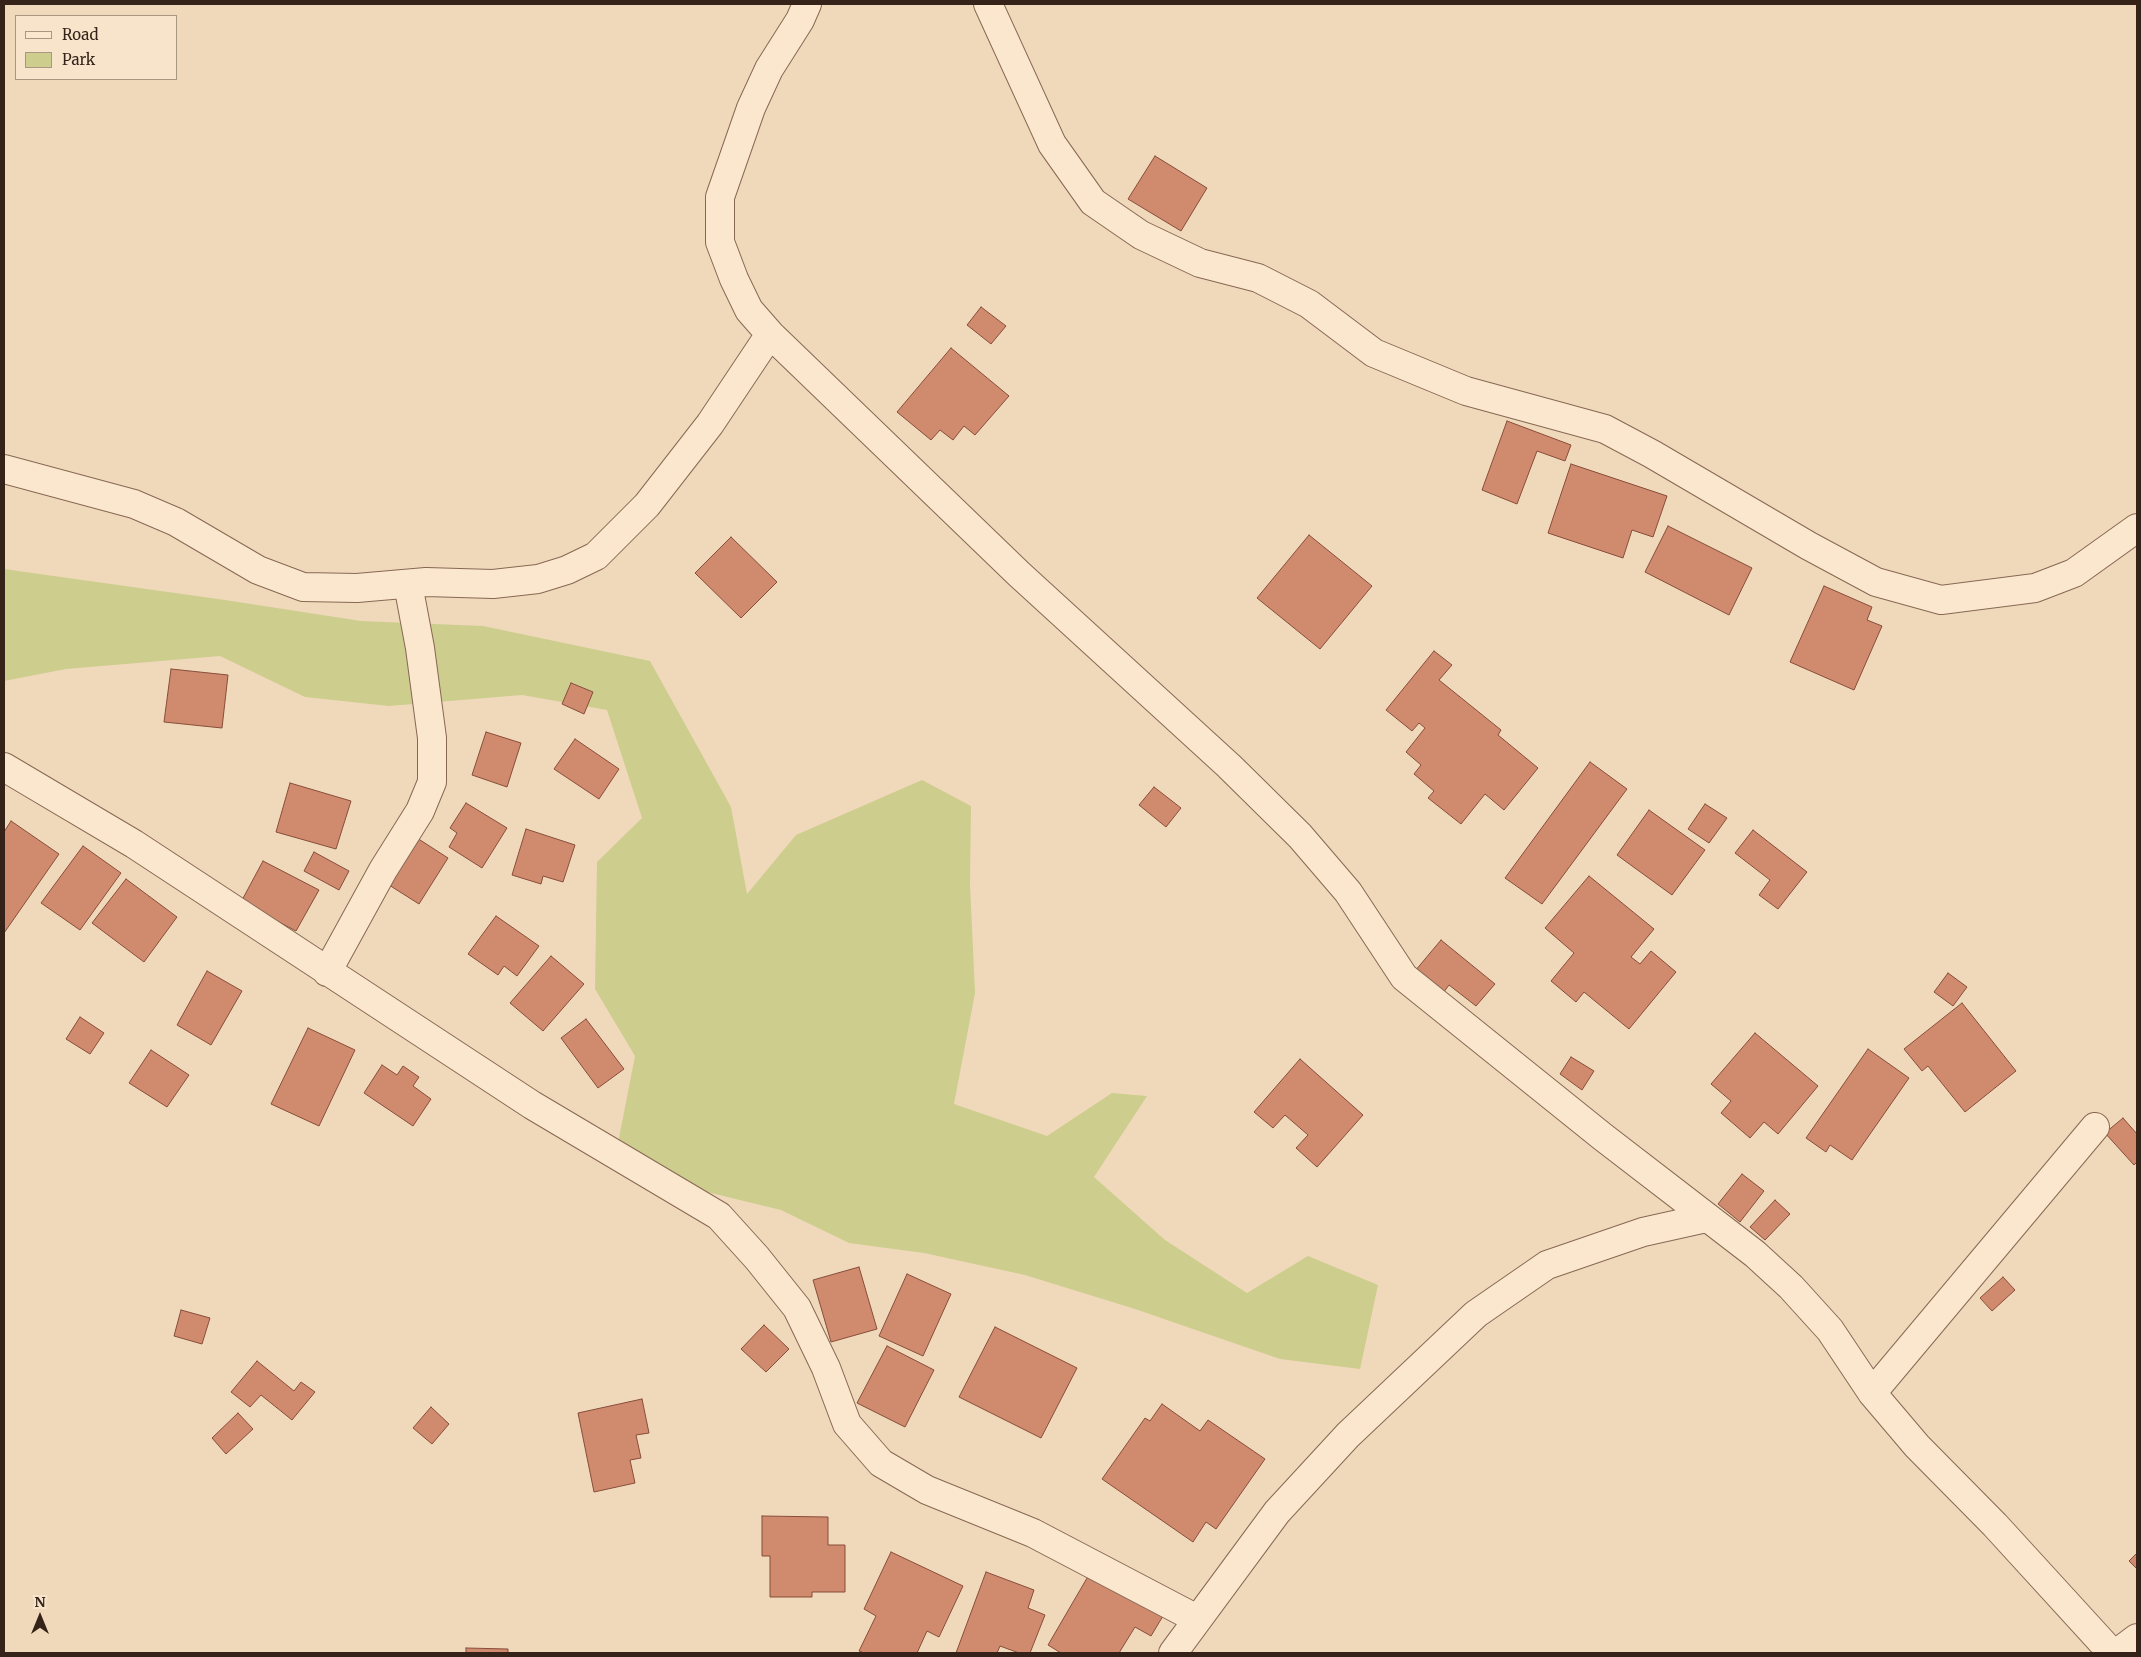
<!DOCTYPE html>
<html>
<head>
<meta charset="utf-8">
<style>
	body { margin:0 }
	#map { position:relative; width:2141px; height:1657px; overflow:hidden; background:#f0d9ba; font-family:Merriweather,serif }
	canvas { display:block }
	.frame { position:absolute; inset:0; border:5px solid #35231a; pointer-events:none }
	.legend { position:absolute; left:15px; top:15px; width:162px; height:65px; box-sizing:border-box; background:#f7e4ca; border:1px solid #a99784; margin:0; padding:6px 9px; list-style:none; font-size:15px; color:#35231a }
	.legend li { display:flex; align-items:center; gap:10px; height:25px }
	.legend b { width:25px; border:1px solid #a99784 }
	.north { position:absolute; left:15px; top:1592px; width:50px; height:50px; -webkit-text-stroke:4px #f7e4ca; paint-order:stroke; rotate:0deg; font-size:14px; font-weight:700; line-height:20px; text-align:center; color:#35231a }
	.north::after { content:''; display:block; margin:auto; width:18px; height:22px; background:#35231a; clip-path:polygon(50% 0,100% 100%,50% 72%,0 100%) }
</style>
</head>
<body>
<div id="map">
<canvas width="2141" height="1657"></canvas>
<div class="frame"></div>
<ul class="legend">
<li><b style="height:6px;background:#fae7cd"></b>Road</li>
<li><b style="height:14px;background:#cdcd8e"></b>Park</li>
</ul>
<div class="north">N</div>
</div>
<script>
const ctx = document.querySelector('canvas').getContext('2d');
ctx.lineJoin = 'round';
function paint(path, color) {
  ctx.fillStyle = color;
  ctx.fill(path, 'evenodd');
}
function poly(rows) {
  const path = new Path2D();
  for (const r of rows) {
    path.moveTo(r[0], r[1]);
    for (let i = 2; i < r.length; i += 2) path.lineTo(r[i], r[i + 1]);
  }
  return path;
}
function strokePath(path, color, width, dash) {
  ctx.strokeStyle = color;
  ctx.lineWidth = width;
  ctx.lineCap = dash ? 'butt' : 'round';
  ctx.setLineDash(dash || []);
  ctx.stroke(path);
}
paint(poly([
	[4,569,225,600,361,621,483,626,650,661,731,807,747,894,796,835,922,780,971,806,970,884,975,993,954,1104,1047,1136,1112,1093,1147,1096,1094,1177,1165,1240,1247,1293,1308,1256,1378,1285,1360,1369,1280,1359,1135,1309,1025,1275,924,1253,849,1243,781,1210,674,1184,618,1143,635,1056,595,989,597,862,642,818,607,710,522,695,389,706,305,697,220,656,66,669,4,681]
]), '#cdcd8e');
const building = poly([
	[1155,156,1207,188,1181,231,1128,199,1155,156],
	[981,307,1006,326,991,344,967,325,981,307],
	[951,348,1009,396,975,435,964,426,953,440,940,430,931,440,897,412,951,348],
	[1507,421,1571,445,1565,461,1537,451,1517,504,1482,490,1507,421],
	[1571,464,1667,496,1653,537,1632,530,1623,558,1548,533,1571,464],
	[1668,526,1752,568,1729,615,1645,572,1668,526],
	[1309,535,1372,586,1320,649,1257,598,1309,535],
	[731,537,777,582,741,618,695,573,731,537],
	[1824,586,1872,607,1867,620,1882,626,1854,690,1790,662,1824,586],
	[1434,651,1452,665,1439,680,1501,730,1498,735,1538,768,1504,810,1485,794,1461,824,1428,798,1434,791,1414,774,1421,765,1406,752,1425,728,1419,723,1412,731,1386,710,1434,651],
	[171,669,228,675,222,728,164,722,171,669],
	[571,683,593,692,584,714,562,704,571,683],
	[486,732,521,743,507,787,472,775,486,732],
	[575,739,619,769,599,799,554,769,575,739],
	[1590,762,1627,789,1542,904,1505,878,1590,762],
	[290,783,351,801,336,849,276,832,290,783],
	[1154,787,1181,808,1166,827,1139,805,1154,787],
	[466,803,507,828,482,868,449,847,457,833,450,828,466,803],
	[1705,804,1727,818,1709,843,1688,829,1705,804],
	[1649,810,1705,850,1672,895,1617,855,1649,810],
	[11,821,59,854,4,933,4,832,11,821],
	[526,829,575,845,563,882,543,876,541,884,512,875,526,829],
	[1753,830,1807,872,1778,909,1759,895,1770,880,1735,853,1753,830],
	[417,838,448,858,419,904,389,885,417,838],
	[83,846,121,873,80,930,41,903,83,846],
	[314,852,349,871,339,890,304,871,314,852],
	[263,861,319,890,296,931,241,902,263,861],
	[1589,876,1654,929,1631,957,1640,964,1651,951,1676,972,1629,1029,1584,992,1576,1002,1551,981,1574,953,1545,928,1589,876],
	[126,879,177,917,144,962,92,923,126,879],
	[496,916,539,946,517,976,504,966,498,975,468,954,496,916],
	[1441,940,1495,984,1476,1006,1449,985,1443,993,1415,971,1441,940],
	[551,956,584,984,543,1031,510,1003,551,956],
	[207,971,242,991,211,1045,177,1025,207,971],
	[1948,973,1967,987,1953,1006,1934,992,1948,973],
	[1962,1003,2016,1071,1965,1112,1928,1066,1922,1071,1904,1049,1962,1003],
	[80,1017,104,1033,90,1054,66,1039,80,1017],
	[586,1019,624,1069,598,1088,561,1038,586,1019],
	[308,1028,355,1050,319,1126,271,1104,308,1028],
	[1755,1033,1818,1086,1778,1134,1764,1122,1750,1138,1721,1113,1731,1101,1711,1084,1755,1033],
	[1868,1049,1909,1078,1852,1160,1830,1145,1826,1152,1806,1138,1868,1049],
	[151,1050,189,1075,167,1107,129,1083,151,1050],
	[1571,1057,1594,1071,1582,1090,1560,1074,1571,1057],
	[1300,1059,1363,1115,1317,1167,1296,1148,1308,1135,1285,1115,1273,1128,1254,1112,1300,1059],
	[382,1065,397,1075,403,1066,419,1077,413,1086,431,1099,413,1126,364,1093,382,1065],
	[2123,1118,2137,1134,2137,1162,2134,1165,2105,1133,2123,1118],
	[1742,1174,1764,1191,1740,1222,1718,1204,1742,1174],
	[1775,1200,1790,1214,1765,1240,1750,1227,1775,1200],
	[859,1267,877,1329,831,1342,813,1280,859,1267],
	[907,1274,951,1294,923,1356,879,1336,907,1274],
	[2003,1277,2015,1290,1992,1311,1980,1298,2003,1277],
	[181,1310,210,1318,202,1344,174,1336,181,1310],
	[764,1325,789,1349,766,1372,741,1349,764,1325],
	[995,1327,1077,1368,1041,1438,959,1397,995,1327],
	[887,1346,934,1370,905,1427,857,1403,887,1346],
	[257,1361,294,1391,301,1382,315,1392,292,1420,261,1395,250,1407,231,1392,257,1361],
	[642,1399,649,1433,636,1435,641,1458,630,1460,635,1483,594,1492,578,1413,642,1399],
	[1162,1404,1200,1431,1208,1420,1265,1459,1216,1529,1206,1522,1193,1542,1102,1479,1145,1418,1150,1421,1162,1404],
	[431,1407,449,1424,432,1444,413,1428,431,1407],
	[238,1413,253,1429,226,1454,212,1438,238,1413],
	[762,1516,828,1517,828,1545,845,1545,845,1592,812,1592,812,1597,770,1597,770,1556,762,1556,762,1516],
	[891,1552,963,1586,939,1637,927,1631,917,1653,864,1653,859,1651,876,1616,864,1609,891,1552],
	[2137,1553,2137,1569,2129,1561,2137,1553],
	[986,1572,1034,1590,1028,1608,1045,1615,1030,1653,1019,1653,1000,1646,997,1653,956,1653,986,1572],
	[1090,1573,1163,1616,1151,1636,1135,1627,1119,1653,1061,1653,1048,1645,1090,1573],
	[466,1648,508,1649,508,1653,466,1653,466,1648]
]);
paint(building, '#d08a6e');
strokePath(building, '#874d39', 1);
const street = poly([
	[807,4,800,20,769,69,751,108,720,197,720,242,734,279,749,310,770,334,1019,574,1229,766,1300,836,1348,892,1404,977,1603,1137,1755,1254,1791,1287,1830,1330,1872,1393,1917,1446,1995,1525,2112,1653],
	[988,4,1052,144,1093,202,1141,235,1200,263,1258,278,1309,304,1374,353,1466,391,1605,429,1652,454,1809,546,1876,582,1941,600,2035,588,2074,573,2137,528],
	[4,469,134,504,176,522,258,570,303,587,357,588,426,582,493,584,538,579,567,570,596,556,647,505,710,424,770,334],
	[4,767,134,844,532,1105,719,1216,757,1258,797,1308,826,1368,847,1424,881,1463,927,1490,1033,1533,1197,1619],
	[327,972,383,870,420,811,432,782,432,738,420,648,408,584],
	[1872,1393,2095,1127],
	[1173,1653,1277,1512,1348,1435,1476,1314,1547,1265,1643,1232,1706,1218],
	[2117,1653,2137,1638]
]);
strokePath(street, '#876854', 30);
strokePath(street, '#fae7cd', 28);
</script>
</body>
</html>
